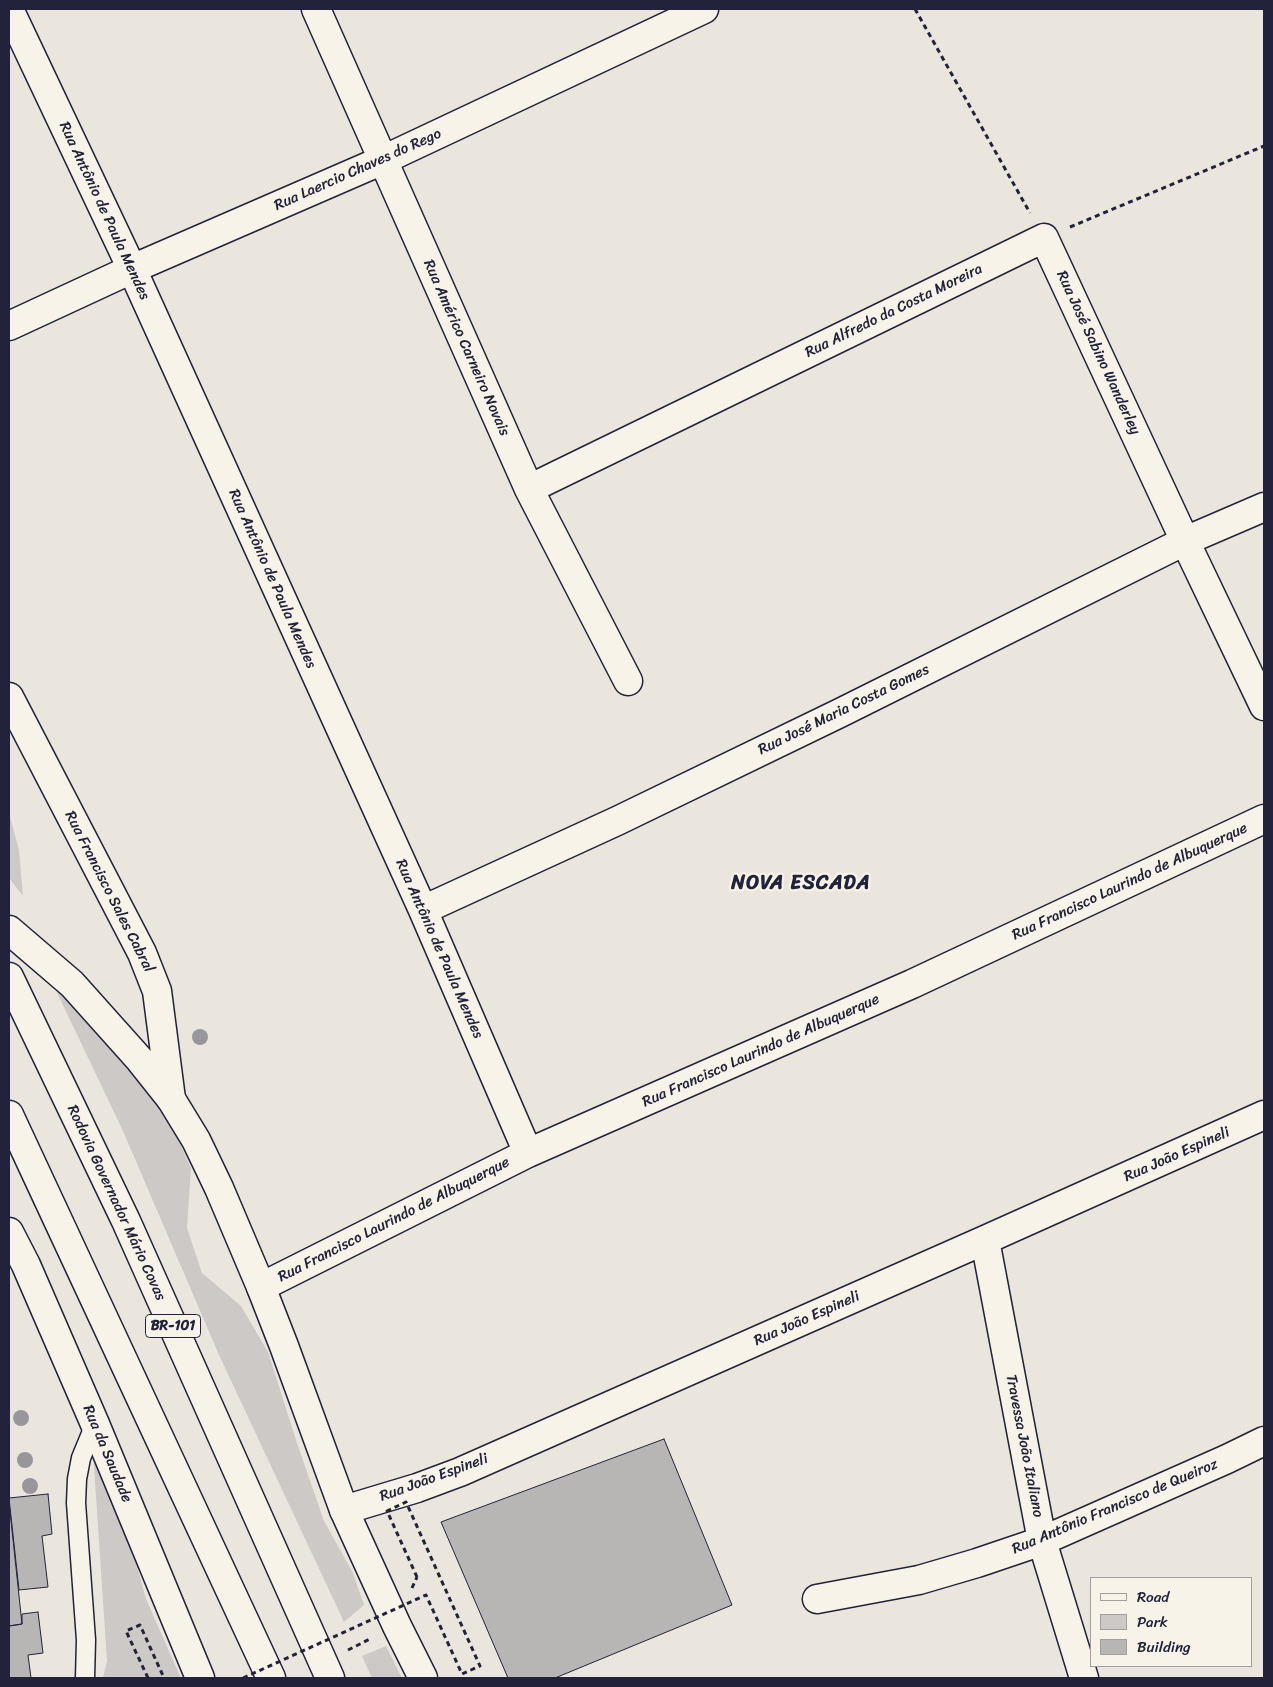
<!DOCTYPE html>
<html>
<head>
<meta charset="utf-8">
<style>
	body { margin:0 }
	#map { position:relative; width:1273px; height:1687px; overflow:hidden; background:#eae6de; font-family:Sriracha,sans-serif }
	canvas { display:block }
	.frame { position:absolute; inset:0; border:10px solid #22223b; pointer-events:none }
	.legend { position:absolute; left:1090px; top:1577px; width:162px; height:90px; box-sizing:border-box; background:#f7f3e8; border:1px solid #a29fa3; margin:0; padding:6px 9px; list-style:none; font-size:15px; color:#22223b }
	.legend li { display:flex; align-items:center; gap:10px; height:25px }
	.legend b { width:25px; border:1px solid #a29fa3 }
</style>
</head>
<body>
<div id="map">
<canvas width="1273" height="1687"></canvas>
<div class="frame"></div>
<ul class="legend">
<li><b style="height:6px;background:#f7f3e8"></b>Road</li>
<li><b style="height:14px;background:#cdc9c6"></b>Park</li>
<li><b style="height:14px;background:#b8b6b5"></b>Building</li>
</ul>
</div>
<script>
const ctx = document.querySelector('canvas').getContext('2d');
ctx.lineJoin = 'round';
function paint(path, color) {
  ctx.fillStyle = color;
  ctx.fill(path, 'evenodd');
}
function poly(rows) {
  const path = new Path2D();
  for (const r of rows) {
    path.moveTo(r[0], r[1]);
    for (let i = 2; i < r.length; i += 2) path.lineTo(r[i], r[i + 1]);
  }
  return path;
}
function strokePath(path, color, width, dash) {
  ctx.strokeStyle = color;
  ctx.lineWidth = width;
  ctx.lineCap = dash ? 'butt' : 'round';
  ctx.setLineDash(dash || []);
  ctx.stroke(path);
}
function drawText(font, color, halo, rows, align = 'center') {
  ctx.font = font + ' Sriracha,sans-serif';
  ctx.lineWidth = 4.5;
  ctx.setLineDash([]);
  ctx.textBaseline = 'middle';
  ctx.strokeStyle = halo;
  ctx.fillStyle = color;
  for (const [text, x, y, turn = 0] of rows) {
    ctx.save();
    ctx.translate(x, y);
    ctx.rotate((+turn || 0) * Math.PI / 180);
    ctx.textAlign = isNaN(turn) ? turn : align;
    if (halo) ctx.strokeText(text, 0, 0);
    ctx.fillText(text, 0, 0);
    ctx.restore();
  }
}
paint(poly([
	[9,813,19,850,23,896,9,878],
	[51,980,167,1115,191,1168,187,1228,202,1273,241,1306,268,1352,297,1443,324,1521,353,1573,364,1605,344,1622,219,1355,123,1131],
	[93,1452,128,1534,146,1599,181,1678,103,1678,107,1661],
	[386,1646,402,1678,372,1678,362,1656]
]), '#cdc9c6');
const building = poly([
	[664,1439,732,1605,555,1678,508,1678,441,1522,664,1439],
	[48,1494,52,1534,42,1536,48,1587,19,1590,9,1498,48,1494],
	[9,1502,22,1624,9,1626,9,1502],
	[38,1612,43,1653,28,1655,31,1678,9,1678,9,1626,22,1624,22,1614,38,1612]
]);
paint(building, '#b8b6b5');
strokePath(building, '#22223b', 1);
const service = poly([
	[85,1678,86,1640,76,1503,77,1479,81,1458,95,1424]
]);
const minor = poly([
	[9,9,132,269,423,910,528,1153],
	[316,9,529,489,628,681],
	[9,326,132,269,383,160,704,9],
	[529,489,1044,238,1185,541,1264,706],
	[9,697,142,953,157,991,171,1099],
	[423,910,617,821,840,713,1185,541,1264,507],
	[985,1240,1042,1541,1084,1678],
	[261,1287,528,1153,912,984,1264,819],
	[344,1510,417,1488,460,1472,985,1240,1264,1115],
	[817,1599,919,1580,977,1563,1042,1541,1227,1459,1264,1441]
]);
const tertiary = poly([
	[9,930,72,984,140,1060,171,1099,196,1140,219,1188,261,1287,284,1346,344,1510,397,1626,423,1678],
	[9,1232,26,1265,95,1424,200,1678]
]);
const trunk = poly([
	[9,977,126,1221,330,1678],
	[9,1115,271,1678]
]);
strokePath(service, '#22223b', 21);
strokePath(minor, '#22223b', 31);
strokePath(tertiary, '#22223b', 31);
strokePath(trunk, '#22223b', 31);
strokePath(poly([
	[915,9,1030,213],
	[1070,227,1264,146],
	[412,1588,417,1577],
	[348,1650,372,1638],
	[148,1678,126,1631,140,1625,164,1678]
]), '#22223b', 3, [5, 4]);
strokePath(service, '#f7f3e8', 18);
strokePath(minor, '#f7f3e8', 28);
strokePath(tertiary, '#f7f3e8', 28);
strokePath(trunk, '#f7f3e8', 28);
strokePath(poly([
	[243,1678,426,1595,462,1674,480,1666,406,1502,387,1511,417,1577]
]), '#22223b', 3, [5, 4]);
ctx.fillStyle = '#98969b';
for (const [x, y] of [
	[200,1037],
	[21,1418],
	[25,1460],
	[30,1486]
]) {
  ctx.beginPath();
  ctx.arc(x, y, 8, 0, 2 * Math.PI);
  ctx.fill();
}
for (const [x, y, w] of [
	[173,1326,55]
]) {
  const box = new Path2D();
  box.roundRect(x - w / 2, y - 11.5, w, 23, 4);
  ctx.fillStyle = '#f7f3e8';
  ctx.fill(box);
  strokePath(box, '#22223b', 1);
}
drawText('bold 14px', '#22223b', null, [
	["BR-101",173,1326]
]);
drawText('15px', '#22223b', '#f7f3e8', [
	["Rua Laercio Chaves do Rego",358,170,-24],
	["Rua Antônio de Paula Mendes",104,211,65],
	["Rua Alfredo da Costa Moreira",894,311,-26],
	["Rua Américo Carneiro Novais",466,348,66],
	["Rua José Sabino Wanderley",1098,353,65],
	["Rua Antônio de Paula Mendes",272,579,66],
	["Rua José Maria Costa Gomes",844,710,-26],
	["Rua Francisco Laurindo de Albuquerque",1130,882,-25],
	["Rua Francisco Sales Cabral",109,892,63],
	["Rua Antônio de Paula Mendes",439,949,66],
	["Rua Francisco Laurindo de Albuquerque",761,1051,-24],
	["Rua João Espineli",1177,1155,-24],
	["Rodovia Governador Mário Covas",116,1203,65],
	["Rua Francisco Laurindo de Albuquerque",394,1220,-27],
	["Rua João Espineli",807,1319,-24],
	["Travessa João Italiano",1024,1446,79],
	["Rua da Saudade",107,1454,67],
	["Rua João Espineli",434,1478,-20],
	["Rua Antônio Francisco de Queiroz",1115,1507,-23]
]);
ctx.letterSpacing = '1px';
drawText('bold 20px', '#22223b', '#f7f3e8', [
	["NOVA ESCADA",801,884]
]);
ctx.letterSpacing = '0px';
</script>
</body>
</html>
